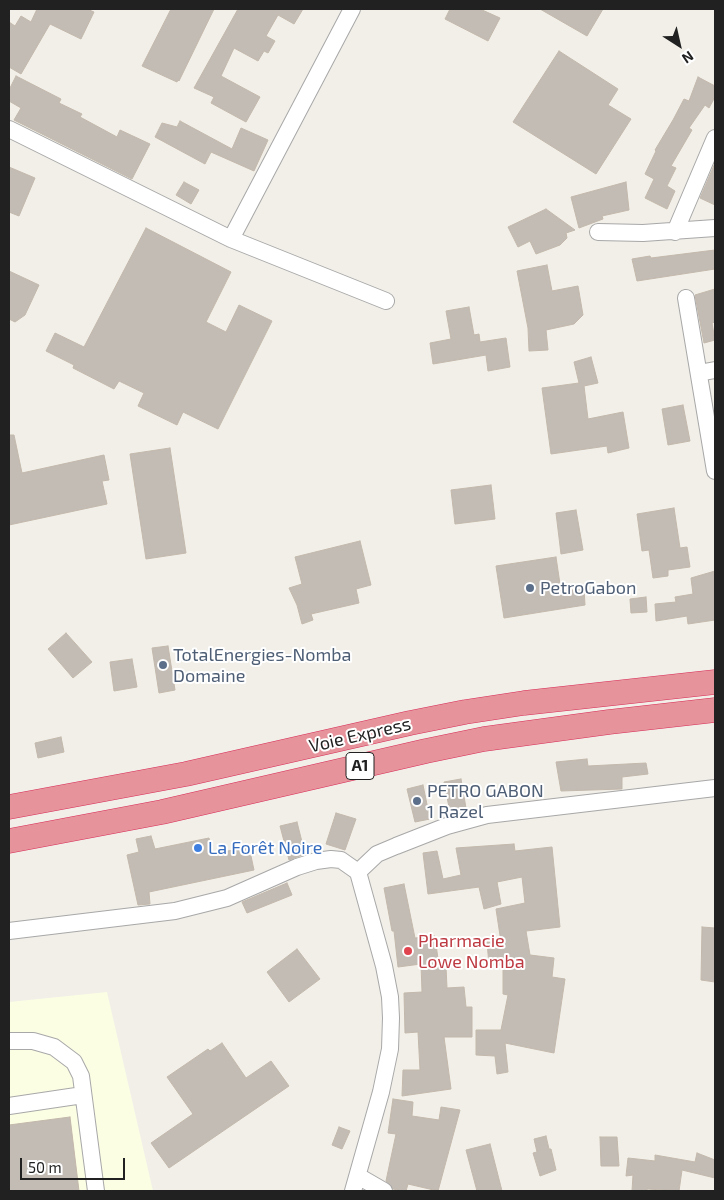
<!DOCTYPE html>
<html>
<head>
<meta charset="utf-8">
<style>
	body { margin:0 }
	#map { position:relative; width:724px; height:1200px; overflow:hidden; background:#f1efe8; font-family:"Exo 2",sans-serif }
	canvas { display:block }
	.frame { position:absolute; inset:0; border:10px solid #212121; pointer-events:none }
	.north { position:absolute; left:654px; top:20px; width:50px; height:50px; -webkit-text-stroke:4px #fff; paint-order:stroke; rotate:145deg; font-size:14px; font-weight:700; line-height:20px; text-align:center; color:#212121 }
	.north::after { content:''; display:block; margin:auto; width:18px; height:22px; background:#212121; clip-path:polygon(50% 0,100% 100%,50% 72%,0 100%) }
	.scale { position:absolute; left:20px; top:1158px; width:105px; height:22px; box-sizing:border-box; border:2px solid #212121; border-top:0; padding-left:6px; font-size:15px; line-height:18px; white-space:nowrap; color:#212121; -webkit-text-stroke:4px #fff; paint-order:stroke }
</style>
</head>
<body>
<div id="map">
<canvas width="724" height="1200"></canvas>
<div class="frame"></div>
<div class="north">N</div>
<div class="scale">50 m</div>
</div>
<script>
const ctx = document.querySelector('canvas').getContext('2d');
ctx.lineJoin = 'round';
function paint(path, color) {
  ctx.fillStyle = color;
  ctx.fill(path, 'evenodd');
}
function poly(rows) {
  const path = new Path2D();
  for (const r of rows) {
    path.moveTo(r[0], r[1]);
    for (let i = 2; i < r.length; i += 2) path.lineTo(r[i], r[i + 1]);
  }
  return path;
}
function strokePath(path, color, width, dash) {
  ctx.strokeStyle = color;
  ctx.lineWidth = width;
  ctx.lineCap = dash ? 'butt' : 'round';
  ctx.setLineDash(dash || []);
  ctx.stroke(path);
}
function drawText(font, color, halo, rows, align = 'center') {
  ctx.font = font + ' "Exo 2",sans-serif';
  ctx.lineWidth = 4;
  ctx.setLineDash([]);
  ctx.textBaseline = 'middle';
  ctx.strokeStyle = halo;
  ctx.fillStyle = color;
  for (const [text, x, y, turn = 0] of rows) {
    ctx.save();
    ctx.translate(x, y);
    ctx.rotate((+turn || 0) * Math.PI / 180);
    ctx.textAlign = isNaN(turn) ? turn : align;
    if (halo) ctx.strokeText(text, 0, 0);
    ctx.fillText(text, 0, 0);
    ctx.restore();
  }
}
paint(poly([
	[107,992,153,1191,9,1191,9,1002]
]), '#fcfee4');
const building = poly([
	[37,9,87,9,94,12,81,39,50,24,21,74,9,67,9,22,15,26,21,16,31,22,37,9],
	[171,9,214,9,179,81,178,80,177,82,142,66,171,9],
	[238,9,303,9,294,24,278,15,266,36,275,41,268,53,264,51,258,61,234,48,221,76,260,97,246,122,211,103,214,97,194,88,238,9],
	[450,9,480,9,500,18,488,41,445,19,450,9],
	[540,9,603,9,587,36,540,9],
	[559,51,618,89,608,105,631,119,596,174,513,122,559,51],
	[16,76,61,99,59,103,82,114,80,117,117,137,120,130,150,144,132,179,14,120,21,108,9,101,9,90,16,76],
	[698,77,715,86,715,97,709,108,705,105,689,128,692,130,671,166,676,168,667,186,675,191,667,209,645,198,654,179,645,174,656,151,655,150,673,120,684,99,689,101,698,77],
	[180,121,232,149,241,128,268,140,254,171,211,152,205,164,155,137,162,123,177,127,180,121],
	[715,163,715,205,700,198,715,163],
	[9,167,35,178,19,216,9,212,9,167],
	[184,182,199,190,191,204,176,195,184,182],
	[626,182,629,210,602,216,603,219,579,228,571,197,626,182],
	[546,209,575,230,566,233,567,238,560,245,536,254,530,241,518,247,508,227,546,209],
	[146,228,231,272,206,322,226,332,239,305,272,321,218,429,183,412,177,425,138,406,144,393,119,381,114,389,73,368,74,365,46,351,55,333,84,347,146,228],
	[715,250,715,269,637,281,632,259,650,256,651,258,715,250],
	[547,265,552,291,578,286,583,315,574,324,546,330,548,350,529,351,528,328,517,271,547,265],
	[9,271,39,285,25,315,15,322,9,319,9,271],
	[715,289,715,322,712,323,715,340,704,343,695,295,715,289],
	[469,307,474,335,479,334,480,342,506,338,510,367,488,371,486,355,433,364,430,343,451,339,446,311,469,307],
	[591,357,598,383,584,386,588,419,623,412,629,448,608,453,607,446,551,454,542,388,579,383,574,362,591,357],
	[683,405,690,441,668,445,662,409,683,405],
	[9,435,14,435,22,473,104,455,109,480,102,481,107,504,9,525,9,435],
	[170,448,186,553,146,559,130,454,170,448],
	[491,485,495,519,455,524,451,490,491,485],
	[674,508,680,548,687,547,690,567,668,570,668,576,653,578,649,550,642,551,637,514,674,508],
	[576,510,583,550,561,554,556,513,576,510],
	[360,541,371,585,356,589,359,603,311,614,313,620,302,624,297,605,289,588,302,584,295,557,360,541],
	[556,557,561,591,584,589,585,605,504,618,496,566,556,557],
	[715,571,715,620,688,624,687,616,656,621,655,604,676,602,675,597,693,594,691,578,715,571],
	[646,597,647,612,631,613,630,599,646,597],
	[66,633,92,662,73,678,48,649,66,633],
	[168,646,175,690,159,693,152,648,168,646],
	[132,659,137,687,114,691,110,662,132,659],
	[61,737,64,752,38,758,35,743,61,737],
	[587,759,588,766,646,763,648,774,622,777,622,789,561,791,556,762,587,759],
	[461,779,466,808,450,812,444,782,461,779],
	[423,785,430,819,415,822,407,789,423,785],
	[336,813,356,819,345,850,326,844,336,813],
	[297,822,305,854,289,860,280,826,297,822],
	[151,836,155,849,209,838,212,854,249,847,254,870,149,892,150,904,138,905,127,855,139,852,136,839,151,836],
	[514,844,515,851,552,847,560,927,526,931,530,955,554,958,552,977,565,979,554,1053,505,1043,508,1072,497,1074,495,1056,476,1055,476,1030,501,1030,508,995,503,994,503,965,489,965,487,942,501,942,496,909,525,903,522,877,497,882,501,904,484,909,479,887,428,894,423,853,437,851,443,879,461,875,456,848,514,844],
	[287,883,292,895,247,913,242,902,287,883],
	[404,884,415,938,435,936,439,967,446,967,447,988,464,987,466,1007,472,1007,472,1037,444,1037,451,1089,402,1096,403,1070,420,1070,418,1032,405,1033,404,993,422,992,421,964,398,967,394,931,392,931,384,888,404,884],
	[702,927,715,928,715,982,701,980,702,927],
	[297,949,320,979,289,1002,267,972,297,949],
	[222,1043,246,1078,271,1061,289,1086,169,1168,151,1143,193,1114,167,1077,208,1049,210,1051,222,1043],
	[393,1099,413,1102,412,1116,439,1120,441,1107,460,1110,438,1191,408,1184,406,1191,402,1191,393,1189,386,1181,396,1134,388,1133,393,1099],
	[70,1117,79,1191,9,1191,9,1125,70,1117],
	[339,1127,350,1131,342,1149,332,1145,339,1127],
	[546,1136,549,1149,551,1149,556,1170,540,1176,533,1153,537,1152,534,1139,546,1136],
	[600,1137,617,1137,619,1166,601,1166,600,1137],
	[490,1144,502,1191,477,1191,466,1150,490,1144],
	[697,1153,715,1160,715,1178,682,1170,679,1191,647,1189,647,1191,632,1191,633,1175,626,1176,628,1158,655,1161,655,1155,695,1162,697,1153]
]);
paint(building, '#c2bcb5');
strokePath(building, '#c3b8ab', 1);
const minor = poly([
	[9,129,231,239,386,301],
	[598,232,643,233,715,228],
	[675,232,715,138],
	[231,239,352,9],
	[686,298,715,471],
	[699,373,715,370],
	[358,872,377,854,396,846,447,826,487,815,715,788],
	[9,931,175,911,227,898,297,867,316,861,331,859,341,860,358,872,384,966,390,997,391,1018,390,1049,381,1092,353,1191],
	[9,1041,33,1041,54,1047,74,1062,81,1076,96,1191],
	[9,1106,83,1095],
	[358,1176,384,1191]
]);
const highway = poly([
	[9,807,186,774,410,723,465,712,524,703,715,682],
	[9,841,162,812,426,751,484,739,609,722,715,710]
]);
strokePath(minor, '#a8a8a8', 18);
strokePath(highway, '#d82d58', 25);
strokePath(minor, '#fff', 16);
strokePath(highway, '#e6939b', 24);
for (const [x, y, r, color] of [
	[530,588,5,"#5c6f8a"],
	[163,665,5,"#5c6f8a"],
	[417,801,5,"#5c6f8a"],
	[198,848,5,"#3f7fe0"],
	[408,951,5,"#e0444e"]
]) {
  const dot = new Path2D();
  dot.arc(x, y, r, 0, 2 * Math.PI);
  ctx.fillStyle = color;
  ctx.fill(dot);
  strokePath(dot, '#fff', 2);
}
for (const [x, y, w] of [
	[360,766,28]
]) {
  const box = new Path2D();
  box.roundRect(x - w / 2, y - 13.5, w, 27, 4);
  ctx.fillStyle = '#fff';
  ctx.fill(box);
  strokePath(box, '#212121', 1);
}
drawText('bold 16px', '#212121', null, [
	["A1",360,766]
]);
drawText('18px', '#4e5e75', '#fff', [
	["PetroGabon",540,588],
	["TotalEnergies-Nomba",173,655],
	["Domaine",173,676],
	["PETRO GABON",427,791],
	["1 Razel",427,812]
], 'left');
drawText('18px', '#212121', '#fff', [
	["Voie Express",360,735,-13]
]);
drawText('18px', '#366cbe', '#fff', [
	["La Forêt Noire",208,848]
], 'left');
drawText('18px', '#be3a42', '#fff', [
	["Pharmacie",418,941],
	["Lowe Nomba",418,962]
], 'left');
</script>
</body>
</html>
